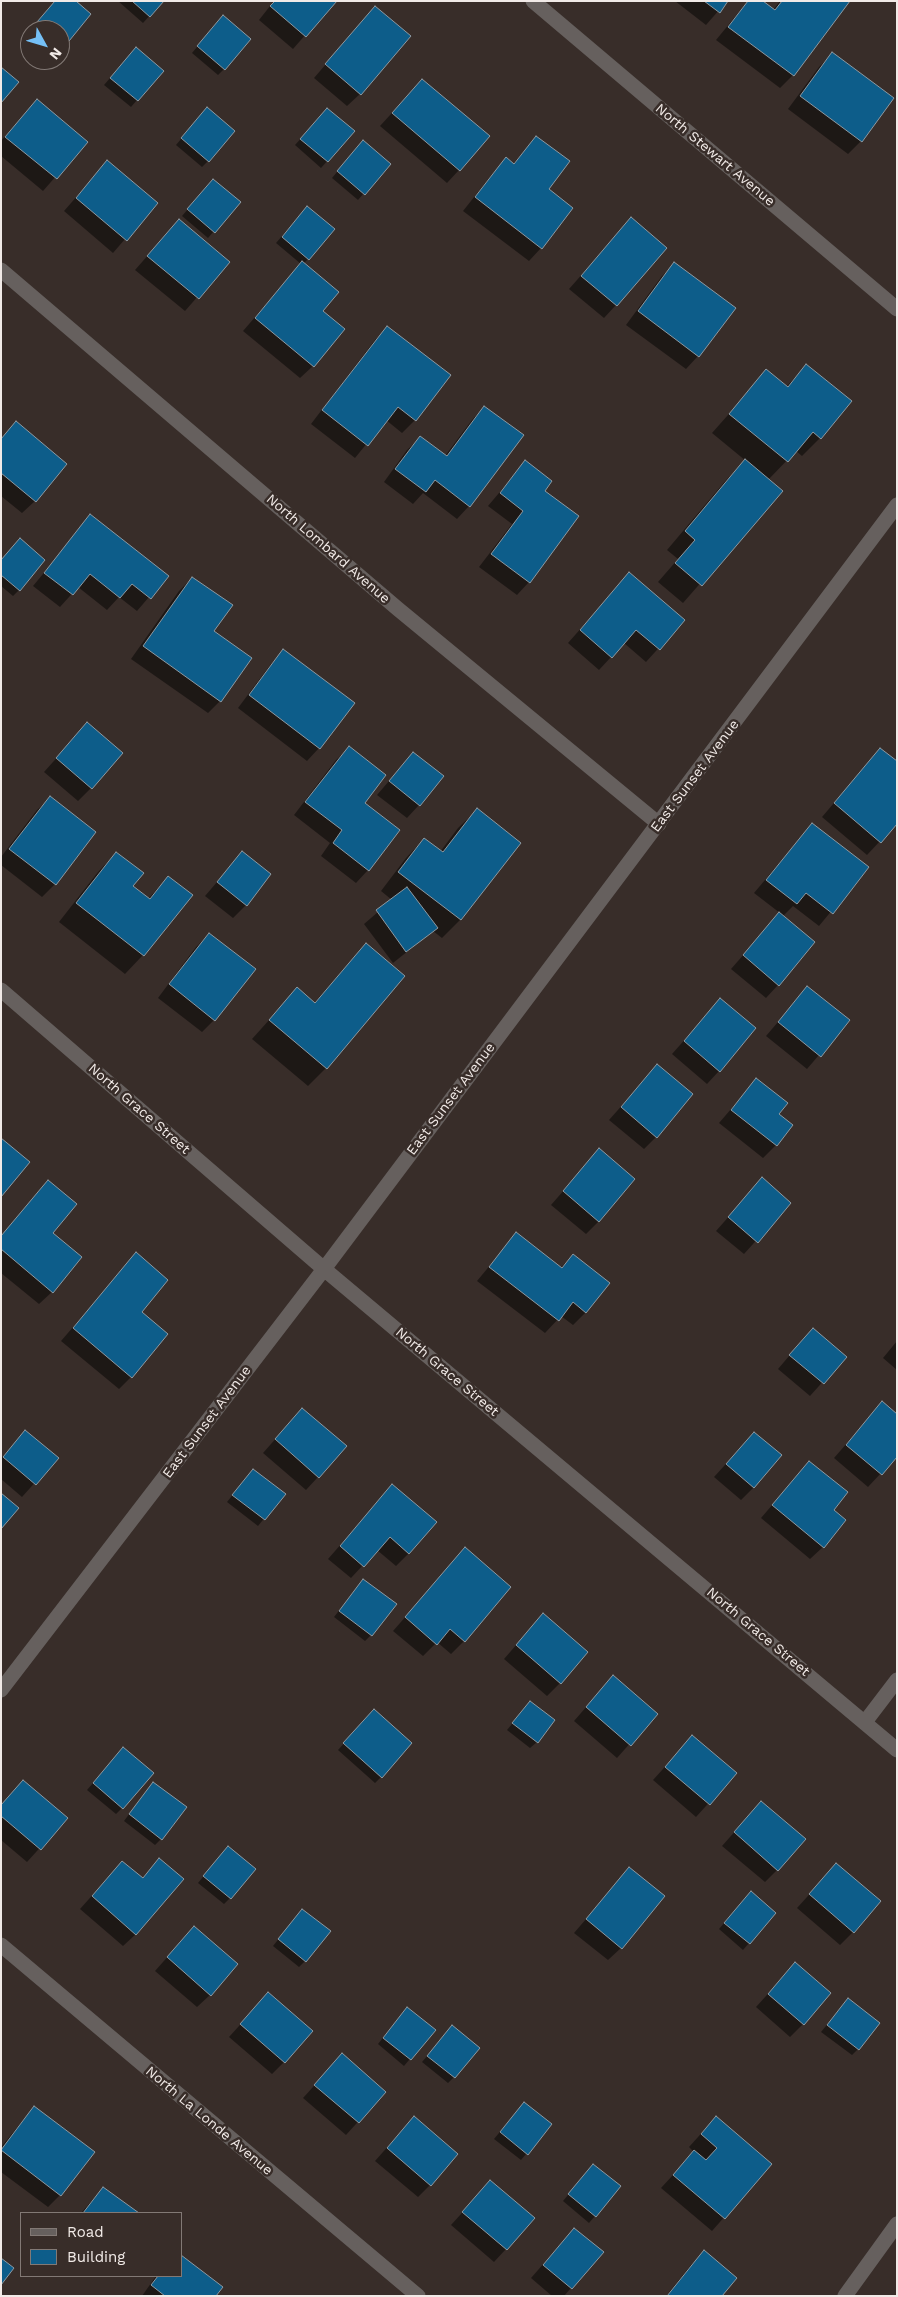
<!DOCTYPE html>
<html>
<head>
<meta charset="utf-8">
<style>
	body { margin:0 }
	#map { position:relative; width:898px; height:2297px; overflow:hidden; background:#382d29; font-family:"Work Sans",sans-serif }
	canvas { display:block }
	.frame { position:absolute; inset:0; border:2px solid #f1eae7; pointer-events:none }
	.legend { position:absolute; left:20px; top:2212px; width:162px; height:65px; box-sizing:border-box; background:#382d29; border:1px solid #827975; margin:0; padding:6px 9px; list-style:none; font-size:15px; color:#f1eae7 }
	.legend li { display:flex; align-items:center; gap:10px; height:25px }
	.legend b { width:25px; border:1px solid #827975 }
	.north { position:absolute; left:20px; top:20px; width:50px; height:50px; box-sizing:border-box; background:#382d29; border:1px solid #827975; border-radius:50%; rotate:129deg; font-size:14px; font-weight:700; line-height:20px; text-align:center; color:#f1eae7 }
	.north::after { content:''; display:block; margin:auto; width:18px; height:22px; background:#75c0f6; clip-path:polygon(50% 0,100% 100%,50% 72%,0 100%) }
</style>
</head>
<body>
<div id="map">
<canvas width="898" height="2297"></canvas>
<div class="frame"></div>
<ul class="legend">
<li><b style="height:6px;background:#66605e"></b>Road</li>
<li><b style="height:14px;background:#0d5d8a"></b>Building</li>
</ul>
<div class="north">N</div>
</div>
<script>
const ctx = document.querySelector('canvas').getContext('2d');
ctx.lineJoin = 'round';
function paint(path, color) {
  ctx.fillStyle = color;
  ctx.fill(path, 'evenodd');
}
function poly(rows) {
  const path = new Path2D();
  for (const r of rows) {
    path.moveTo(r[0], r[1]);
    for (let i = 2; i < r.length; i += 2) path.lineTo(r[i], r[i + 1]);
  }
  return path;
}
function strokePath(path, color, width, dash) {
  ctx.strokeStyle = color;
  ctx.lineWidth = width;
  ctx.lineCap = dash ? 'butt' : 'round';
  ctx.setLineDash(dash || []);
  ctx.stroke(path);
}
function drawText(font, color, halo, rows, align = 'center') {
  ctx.font = font + ' "Work Sans",sans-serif';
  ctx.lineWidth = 5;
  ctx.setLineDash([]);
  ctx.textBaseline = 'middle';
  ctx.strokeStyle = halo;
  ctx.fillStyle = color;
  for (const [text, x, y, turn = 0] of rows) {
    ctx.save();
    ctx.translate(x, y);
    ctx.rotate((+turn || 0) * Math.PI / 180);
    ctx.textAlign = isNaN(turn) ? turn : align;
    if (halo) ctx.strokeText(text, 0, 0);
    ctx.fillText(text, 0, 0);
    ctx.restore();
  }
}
paint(poly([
	[56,1,64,45,60,49,60,30,32,29],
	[118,1,163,1,143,23],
	[274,1,335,1,293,49,259,20],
	[675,1,727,1,706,25],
	[748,1,761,1,773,10,780,1,848,1,793,75,780,88,716,40],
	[375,7,360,94,347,106,314,78],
	[217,23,224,69,218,75,192,53],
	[832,54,861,141,848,154,788,109,819,67],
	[130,55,162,71,131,107,104,85],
	[422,80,459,170,447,183,380,126],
	[37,100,86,142,43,191,1,156,1,141],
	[201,115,208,161,202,167,176,145],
	[321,116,353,132,321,168,295,145],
	[536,137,547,189,541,248,529,261,463,211,494,172,506,159,513,164],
	[357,148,389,164,358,200,332,178],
	[107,162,156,203,113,253,64,211],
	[207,187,239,202,208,238,182,216],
	[301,214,308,259,303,264,313,366,300,378,243,331,301,264,276,243],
	[631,219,616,305,604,318,569,289],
	[179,220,228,262,185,311,135,270],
	[675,264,698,356,686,369,626,325,662,276],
	[387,328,415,420,402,433,386,420,355,458,311,424,375,340],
	[806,366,820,438,802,456,796,451,768,480,781,491,683,603,658,582,678,559,667,550,727,479,746,461,712,433,767,371,786,387],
	[484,407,469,506,457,519,423,493,413,504,384,482,407,450,420,438,445,456,472,420],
	[16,423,35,501,22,513,1,496,1,438],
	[525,462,543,491,529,582,517,595,479,567,512,524,488,506],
	[91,516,167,576,137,611,119,597,107,610,78,587,60,607,33,586],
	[1,561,19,590,13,596,1,586],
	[629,574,684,620,646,662,624,643,599,670,568,643],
	[192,578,213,632,220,701,208,713,131,659,179,591],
	[284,651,319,748,307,761,238,708,271,664],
	[87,724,91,788,78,801,44,772],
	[349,748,363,803,368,870,356,883,321,856,330,843,294,815,336,760],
	[880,749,897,823,867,855,822,817],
	[413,753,419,805,407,818,377,795],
	[50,798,95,832,55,884,42,897,1,865,1,857,37,810],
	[477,810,520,843,460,920,442,938,433,931,393,963,364,924,392,900,381,891,406,858,424,839,440,852,458,828],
	[812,824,867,868,819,926,793,906,782,917,778,985,766,998,731,969,780,913,754,893],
	[116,853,132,886,148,899,168,877,143,955,125,974,59,922,98,872],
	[242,853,246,905,233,918,205,896],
	[209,934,214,1020,202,1032,158,998,196,947],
	[366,944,326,1068,308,1086,252,1039,297,989,314,1003],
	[807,988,849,1020,807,1069,766,1036],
	[720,1000,719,1071,707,1084,672,1054],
	[657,1066,656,1137,644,1149,609,1120],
	[756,1080,777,1115,776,1145,763,1158,719,1123],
	[599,1150,599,1221,586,1234,551,1205],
	[762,1179,790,1203,744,1254,716,1231],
	[48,1182,52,1292,39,1304,1,1273,1,1236],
	[516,1234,560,1268,573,1256,586,1312,573,1325,561,1316,545,1333,477,1281],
	[136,1254,140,1313,131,1377,119,1389,61,1341],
	[897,1341,897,1370,883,1358],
	[801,1342,845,1357,810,1396,778,1369],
	[882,1403,897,1456,868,1487,834,1458],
	[302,1409,318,1477,306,1490,263,1453],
	[25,1432,57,1458,22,1497,1,1479,1,1458],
	[754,1433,754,1487,741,1500,714,1477],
	[809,1462,832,1510,823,1547,810,1559,761,1518],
	[247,1477,284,1494,258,1526,227,1502],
	[392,1486,409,1553,396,1566,377,1550,351,1578,328,1559],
	[465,1549,464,1641,451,1654,437,1642,423,1656,393,1631],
	[363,1580,371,1635,365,1641,334,1617],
	[531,1628,560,1683,547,1696,504,1659],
	[601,1690,656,1714,617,1758,574,1721],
	[530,1702,537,1742,530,1748,507,1730],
	[368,1717,381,1777,375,1783,338,1750],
	[692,1737,735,1774,696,1817,653,1780],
	[117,1755,122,1808,116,1814,87,1790],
	[147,1790,161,1839,155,1845,124,1821],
	[761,1802,777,1870,765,1882,722,1846],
	[1,1805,66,1819,27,1862,1,1840],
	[222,1854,230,1898,224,1904,198,1883],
	[160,1860,136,1934,123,1946,80,1909,122,1862,142,1879],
	[836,1865,853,1932,840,1945,797,1908],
	[630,1868,621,1948,608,1960,574,1933],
	[745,1899,775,1913,743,1950,719,1929],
	[296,1917,305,1961,299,1967,273,1946],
	[194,1927,210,1995,197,2007,155,1971],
	[795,1964,803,2024,790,2037,756,2007],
	[268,1994,284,2062,272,2074,229,2037],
	[848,1999,858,2049,852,2055,821,2032],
	[401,2015,434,2030,404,2066,378,2044],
	[452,2027,454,2077,448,2083,422,2062],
	[342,2055,385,2092,346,2135,303,2098],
	[34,2107,60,2195,48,2207,1,2172,1,2147],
	[518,2110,551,2124,521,2160,494,2139],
	[414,2117,430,2185,418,2197,375,2161],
	[716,2117,771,2164,712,2231,661,2188,694,2152,689,2147],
	[593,2165,595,2216,589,2223,563,2201],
	[490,2182,506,2249,494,2262,451,2225],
	[103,2188,137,2213,81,2213],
	[574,2229,571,2288,564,2296,552,2296,531,2278],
	[704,2252,720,2296,666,2296,691,2265],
	[156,2276,181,2276,215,2296,142,2296]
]), '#0007');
const building = poly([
	[55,1,76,1,91,14,65,46,60,41,60,30,47,30,37,22,55,1],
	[132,1,164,1,150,17,132,1],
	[275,1,337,1,306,37,270,6,275,1],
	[704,1,728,1,720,13,704,1],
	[748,1,763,1,775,10,782,1,850,1,794,76,728,27,748,1],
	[375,6,411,36,361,95,325,64,375,6],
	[223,15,251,39,225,70,197,46,223,15],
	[136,47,164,71,138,101,110,78,136,47],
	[832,52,894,98,862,142,800,96,832,52],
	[1,67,19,82,1,103,1,67],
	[422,79,490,136,460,171,392,113,422,79],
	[37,99,88,142,57,179,5,137,37,99],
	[207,107,235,131,209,162,181,138,207,107],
	[327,108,355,131,328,162,300,139,327,108],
	[536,136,570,161,549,189,573,208,542,249,475,197,506,157,514,164,536,136],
	[363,140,391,164,365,195,337,171,363,140],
	[107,160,158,203,127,241,76,198,107,160],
	[213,179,241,202,215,233,187,209,213,179],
	[307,206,335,229,309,260,282,237,307,206],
	[631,217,667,248,617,306,581,276,631,217],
	[179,219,230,262,199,299,147,256,179,219],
	[302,261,339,292,323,311,345,329,314,367,255,318,302,261],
	[674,262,736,308,699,357,638,311,674,262],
	[387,326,451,375,416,421,398,407,368,446,322,410,387,326],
	[806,364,852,401,821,439,813,432,788,462,729,414,766,369,788,387,806,364],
	[484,406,524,435,470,507,435,480,426,492,395,469,420,436,447,456,484,406],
	[16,421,67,464,36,502,1,473,1,439,16,421],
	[745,459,783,491,702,586,675,563,695,540,685,531,745,459],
	[525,460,552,481,545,491,579,516,530,583,491,554,523,511,500,493,525,460],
	[90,514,169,576,151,599,132,584,120,598,90,574,73,595,44,573,90,514],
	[20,538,45,560,20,591,1,575,1,560,20,538],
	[629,572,685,620,660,650,636,630,612,658,580,630,629,572],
	[192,577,233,605,214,631,252,658,221,702,143,646,192,577],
	[283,649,355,703,320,749,249,695,283,649],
	[87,722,123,753,92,789,56,758,87,722],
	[349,746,386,775,365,803,400,830,369,871,333,843,342,830,305,802,349,746],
	[880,748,897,761,897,824,881,843,834,803,880,748],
	[413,752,444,776,420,806,389,781,413,752],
	[50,796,96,832,56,885,9,849,50,796],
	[477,808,521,843,461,920,398,872,424,838,443,852,477,808],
	[812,823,869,867,833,914,806,893,797,904,766,880,812,823],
	[242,851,271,874,247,906,217,882,242,851],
	[116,852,144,873,133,886,150,899,168,876,193,895,144,956,76,903,116,852],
	[407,887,438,928,406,952,376,910,407,887],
	[779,912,815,942,779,986,743,955,779,912],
	[209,933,256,969,215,1021,169,984,209,933],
	[366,943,405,976,327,1069,269,1020,297,987,315,1003,366,943],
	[807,986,850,1020,821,1057,778,1022,807,986],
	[720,998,756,1028,720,1072,684,1041,720,998],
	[657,1064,693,1094,657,1138,621,1107,657,1064],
	[756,1078,788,1103,779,1114,793,1125,777,1146,731,1110,756,1078],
	[1,1138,30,1162,1,1197,1,1138],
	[599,1148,635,1179,599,1222,563,1191,599,1148],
	[762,1177,791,1203,758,1243,728,1217,762,1177],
	[48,1180,77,1204,53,1233,82,1257,53,1293,1,1249,1,1236,48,1180],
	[516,1232,562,1268,573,1254,610,1283,586,1313,573,1302,559,1321,489,1267,516,1232],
	[136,1252,168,1280,142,1312,168,1334,132,1378,73,1328,136,1252],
	[813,1328,847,1357,824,1384,789,1355,813,1328],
	[882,1401,897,1414,897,1457,882,1475,846,1445,882,1401],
	[302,1408,347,1446,319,1478,275,1439,302,1408],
	[25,1430,59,1458,36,1485,3,1457,25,1430],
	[754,1432,782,1455,754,1488,726,1464,754,1432],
	[809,1461,848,1492,834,1510,846,1520,824,1548,772,1505,809,1461],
	[253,1469,286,1494,265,1520,232,1495,253,1469],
	[392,1484,437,1522,409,1554,390,1537,364,1567,340,1546,392,1484],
	[1,1493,19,1508,1,1529,1,1493],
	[465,1547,511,1587,465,1642,450,1629,437,1645,405,1617,465,1547],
	[363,1579,397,1604,372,1636,339,1611,363,1579],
	[543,1613,588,1652,561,1684,516,1645,543,1613],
	[613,1675,658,1714,631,1746,586,1707,613,1675],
	[530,1701,555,1720,538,1743,512,1723,530,1701],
	[374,1709,412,1743,382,1778,343,1743,374,1709],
	[692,1735,737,1773,710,1805,665,1767,692,1735],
	[123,1747,154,1773,123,1809,93,1783,123,1747],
	[23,1780,68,1818,41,1850,1,1816,1,1805,23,1780],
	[153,1782,187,1807,162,1840,129,1814,153,1782],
	[761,1801,806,1839,778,1871,734,1832,761,1801],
	[228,1846,256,1869,231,1899,203,1876,228,1846],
	[159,1858,184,1879,136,1935,92,1896,122,1861,143,1878,159,1858],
	[836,1863,881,1901,854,1933,809,1894,836,1863],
	[629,1867,665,1896,622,1949,586,1919,629,1867],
	[751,1891,776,1913,750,1944,724,1923,751,1891],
	[302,1909,331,1931,306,1962,278,1939,302,1909],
	[194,1926,238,1964,211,1996,167,1957,194,1926],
	[795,1962,831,1993,804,2025,768,1994,795,1962],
	[268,1992,313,2031,285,2063,240,2024,268,1992],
	[848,1998,880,2023,859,2050,827,2025,848,1998],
	[407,2007,436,2030,411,2060,383,2038,407,2007],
	[452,2025,480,2048,455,2078,427,2056,452,2025],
	[342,2053,386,2092,359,2123,314,2085,342,2053],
	[524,2102,552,2124,528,2155,500,2132,524,2102],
	[34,2106,95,2152,61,2196,1,2150,34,2106],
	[414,2116,458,2154,431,2186,387,2148,414,2116],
	[716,2116,772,2164,725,2219,673,2175,694,2150,706,2160,717,2148,701,2134,716,2116],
	[593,2164,621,2186,596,2217,568,2194,593,2164],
	[490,2180,535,2218,507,2250,462,2212,490,2180],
	[103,2187,139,2213,83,2213,103,2187],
	[574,2228,604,2252,572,2289,543,2265,574,2228],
	[704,2250,737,2278,722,2296,667,2296,704,2250],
	[181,2255,223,2287,216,2296,165,2296,151,2285,158,2276,181,2276,181,2255],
	[1,2258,14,2268,1,2285,1,2258]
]);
paint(building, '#0d5d8a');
strokePath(building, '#8e99a1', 1);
strokePath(poly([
	[533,1,897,309],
	[1,270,398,609,659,824],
	[1,990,324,1269,897,1750],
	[1,1690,324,1269,897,505],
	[865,1722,897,1680],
	[1,1945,418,2296],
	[845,2296,897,2224]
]), '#66605e', 15);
drawText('14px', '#f1eae7', '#382d29', [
	["North Stewart Avenue",715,155,40],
	["North Lombard Avenue",328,549,41],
	["East Sunset Avenue",695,776,-53],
	["East Sunset Avenue",451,1099,-53],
	["North Grace Street",139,1109,41],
	["North Grace Street",447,1372,40],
	["East Sunset Avenue",207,1422,-53],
	["North Grace Street",758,1632,40],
	["North La Londe Avenue",209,2121,40]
]);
</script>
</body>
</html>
